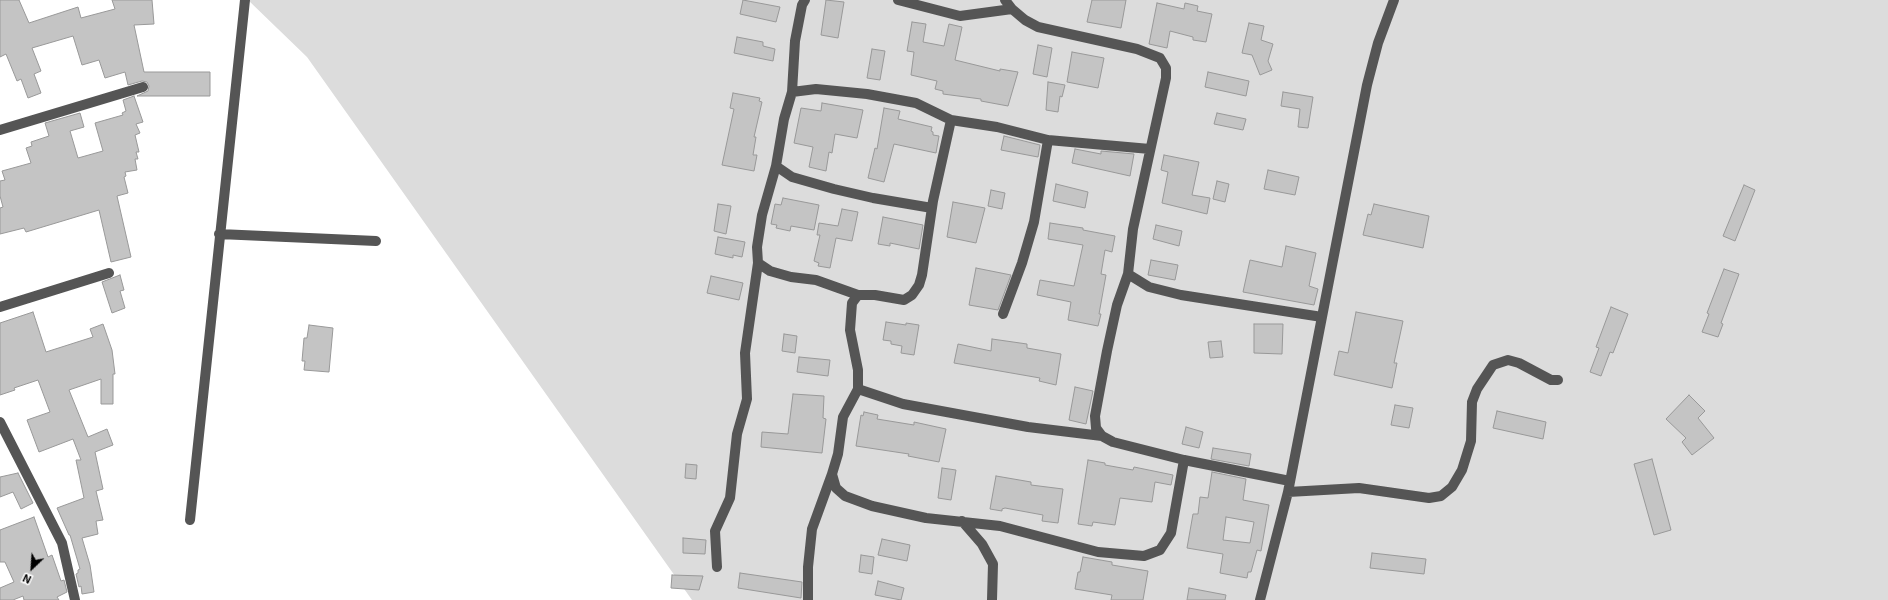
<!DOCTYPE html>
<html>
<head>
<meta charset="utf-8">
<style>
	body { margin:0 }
	#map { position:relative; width:1888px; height:600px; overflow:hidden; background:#fff; font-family:"Exo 2",sans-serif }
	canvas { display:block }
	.north { position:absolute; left:12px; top:548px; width:40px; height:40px; -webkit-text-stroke:3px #fff; paint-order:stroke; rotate:205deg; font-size:11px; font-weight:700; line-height:16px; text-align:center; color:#000 }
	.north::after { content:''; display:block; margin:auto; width:14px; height:18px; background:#000; clip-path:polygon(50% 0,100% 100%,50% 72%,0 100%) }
</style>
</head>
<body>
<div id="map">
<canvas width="1888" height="600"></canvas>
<div class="north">N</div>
</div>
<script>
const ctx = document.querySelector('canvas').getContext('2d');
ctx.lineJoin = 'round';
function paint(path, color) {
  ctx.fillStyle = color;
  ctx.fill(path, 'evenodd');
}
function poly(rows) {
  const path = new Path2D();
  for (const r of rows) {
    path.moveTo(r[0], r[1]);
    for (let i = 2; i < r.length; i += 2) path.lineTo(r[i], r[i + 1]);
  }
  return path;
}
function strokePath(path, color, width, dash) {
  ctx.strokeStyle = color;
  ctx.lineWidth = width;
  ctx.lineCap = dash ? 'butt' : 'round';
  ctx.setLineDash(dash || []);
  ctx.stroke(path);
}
paint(poly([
	[248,0,1888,0,1888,600,692,600,307,57]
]), '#dcdcdc');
const building = poly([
	[0,0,19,0,29,23,78,7,81,18,115,9,112,0,152,0,154,24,134,25,144,72,210,72,210,96,137,96,148,91,149,86,147,82,142,81,128,85,125,72,105,78,99,60,82,65,73,36,32,48,41,71,34,74,41,93,28,98,21,79,17,81,6,54,0,57,0,0],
	[743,0,780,7,776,22,740,14,743,0],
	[826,0,844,2,838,38,821,35,826,0],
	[1092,0,1126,0,1121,28,1087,22,1092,0],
	[1157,3,1184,9,1185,3,1198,6,1197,11,1212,14,1206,42,1193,40,1193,37,1170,31,1167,48,1149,44,1157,3],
	[912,22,926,24,923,42,944,46,949,24,962,27,955,60,1000,71,1000,69,1018,72,1008,106,981,101,981,99,943,94,943,91,935,89,937,81,911,75,914,52,907,51,912,22],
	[1249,23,1264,26,1261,40,1273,44,1268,61,1272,70,1260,75,1252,55,1242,53,1249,23],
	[737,37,763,42,763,46,775,49,773,61,734,53,737,37],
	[1038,45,1052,48,1047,77,1033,74,1038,45],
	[872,49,885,51,880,80,867,78,872,49],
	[1072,52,1104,58,1098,88,1067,82,1072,52],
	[1208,72,1249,81,1246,96,1205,87,1208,72],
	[1048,82,1065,85,1062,97,1060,96,1058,112,1046,110,1048,82],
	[1283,92,1313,97,1308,128,1298,127,1300,109,1281,106,1283,92],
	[733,93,760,98,759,101,762,102,754,137,756,137,753,155,757,155,754,171,722,165,734,109,730,108,733,93],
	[134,96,143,122,136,124,140,133,135,135,139,152,136,152,138,159,135,159,137,170,125,172,126,176,124,177,128,193,117,196,131,257,111,262,99,210,26,232,24,228,0,234,0,208,3,207,0,196,0,181,5,180,2,171,31,163,26,148,32,146,31,142,49,136,45,123,80,113,84,127,70,131,78,158,103,151,95,123,123,115,122,113,126,111,123,100,134,96],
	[822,103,863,110,857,138,835,134,832,153,829,152,826,171,809,167,813,147,794,143,801,108,821,111,822,103],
	[884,108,900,111,898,119,932,127,931,131,933,132,933,135,939,136,936,153,894,144,884,182,868,178,875,148,877,149,884,108],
	[1217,113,1246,119,1243,130,1214,124,1217,113],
	[1004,136,1040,145,1038,157,1001,150,1004,136],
	[1075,149,1101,154,1101,151,1134,154,1130,176,1072,163,1075,149],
	[1164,155,1199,162,1192,195,1210,198,1207,214,1162,203,1168,172,1161,170,1164,155],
	[1268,170,1299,177,1295,195,1264,189,1268,170],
	[1217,181,1229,184,1225,202,1213,199,1217,181],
	[1056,184,1088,192,1085,208,1053,201,1056,184],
	[1744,185,1755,190,1735,241,1723,236,1744,185],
	[991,190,1005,193,1002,209,988,206,991,190],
	[783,198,819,205,814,230,791,226,790,231,776,228,777,225,771,224,775,204,781,205,783,198],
	[953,202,985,208,976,243,947,237,953,202],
	[718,204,731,206,726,234,714,231,718,204],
	[1374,204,1429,216,1423,248,1363,235,1368,214,1371,215,1374,204],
	[842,209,858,212,852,241,836,238,830,268,818,266,819,263,814,261,820,235,817,235,819,223,838,226,842,209],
	[883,217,923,225,919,249,890,243,890,246,878,244,883,217],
	[1050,223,1083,228,1083,230,1115,236,1112,252,1105,250,1101,274,1106,275,1099,314,1101,314,1098,326,1068,320,1071,302,1037,295,1040,280,1074,286,1083,245,1048,239,1050,223],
	[1156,225,1182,231,1179,246,1153,239,1156,225],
	[718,237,745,242,742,257,733,255,733,258,715,254,718,237],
	[1286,246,1316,253,1309,286,1318,289,1314,305,1243,292,1250,260,1282,267,1286,246],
	[1151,260,1178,265,1175,280,1148,275,1151,260],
	[976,268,1011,275,998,310,969,305,976,268],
	[1724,269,1739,274,1721,323,1723,324,1718,337,1702,332,1709,314,1707,313,1724,269],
	[120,275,124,290,120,291,125,308,112,313,102,282,120,275],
	[711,276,743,283,739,300,707,293,711,276],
	[1611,307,1628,314,1613,353,1610,352,1601,376,1590,372,1599,348,1596,347,1611,307],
	[33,312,46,352,93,337,90,329,103,324,112,350,115,374,113,374,113,404,101,404,101,379,69,390,88,437,107,429,113,445,95,452,103,489,96,491,103,520,96,521,98,534,82,538,90,565,94,592,82,594,81,586,79,587,76,574,78,573,78,570,80,569,70,535,69,535,57,508,84,498,76,460,81,460,73,439,39,452,27,420,50,412,38,380,14,388,15,390,0,395,0,323,33,312],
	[1356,312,1403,321,1394,363,1397,363,1392,388,1334,375,1339,351,1348,353,1356,312],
	[886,322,906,325,906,323,919,325,914,355,901,353,902,346,891,344,891,341,883,340,886,322],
	[1254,324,1283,324,1282,354,1254,353,1254,324],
	[309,325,333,328,329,372,304,370,305,361,302,361,304,338,307,338,309,325],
	[784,334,797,336,795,353,782,351,784,334],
	[992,339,1027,344,1027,348,1061,354,1056,385,1039,381,1040,378,954,363,958,344,991,351,992,339],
	[1221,341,1223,357,1210,358,1208,342,1221,341],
	[799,357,830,360,828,376,797,372,799,357],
	[1075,387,1093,391,1086,424,1069,420,1075,387],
	[793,394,824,396,823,418,826,419,822,453,761,447,762,432,788,434,793,394],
	[1689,395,1705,411,1698,418,1714,438,1692,455,1682,442,1686,438,1666,419,1689,395],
	[1395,405,1413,408,1409,428,1391,425,1395,405],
	[1497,411,1546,422,1543,439,1493,428,1497,411],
	[864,412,878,415,877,419,914,425,914,422,946,429,939,462,908,456,909,454,856,446,861,415,863,416,864,412],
	[1186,427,1203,432,1199,448,1182,444,1186,427],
	[1213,448,1251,454,1249,466,1211,459,1213,448],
	[1652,459,1671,530,1654,535,1634,464,1652,459],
	[1088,460,1105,463,1105,465,1133,470,1134,467,1173,475,1171,485,1155,482,1152,502,1120,498,1115,525,1093,522,1092,526,1078,524,1088,460],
	[686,464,697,465,696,479,685,478,686,464],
	[942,468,956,470,951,500,938,498,942,468],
	[1212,472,1246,479,1243,500,1269,505,1261,551,1257,550,1251,572,1248,572,1247,578,1220,573,1223,554,1187,548,1193,514,1198,514,1200,497,1208,498,1212,472],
	[1226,517,1254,522,1250,543,1223,540,1226,517],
	[18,473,33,503,21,509,13,492,0,497,0,477,18,473],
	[996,476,1031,482,1031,485,1063,489,1058,523,1042,521,1043,515,1005,508,1002,509,1002,511,990,509,996,476],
	[34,517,48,557,52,555,61,581,64,580,67,592,57,597,59,600,24,600,23,596,13,600,0,600,0,588,14,582,5,562,0,562,0,530,34,517],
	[683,538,706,540,705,554,683,553,683,538],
	[882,539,910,545,907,561,878,555,882,539],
	[1372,553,1426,559,1424,574,1370,568,1372,553],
	[861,555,874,557,872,574,859,572,861,555],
	[1083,557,1112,562,1112,565,1148,571,1143,600,1111,600,1112,595,1075,589,1078,572,1080,572,1083,557],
	[740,573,802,582,801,598,738,588,740,573],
	[672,575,703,576,699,590,671,588,672,575],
	[878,581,904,588,901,600,875,595,878,581],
	[1189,588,1226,595,1225,600,1187,600,1189,588]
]);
paint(building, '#c4c4c4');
strokePath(building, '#999', 1);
strokePath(poly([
	[805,0,802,5,795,41,792,92,784,119,776,166,762,215,757,247,758,263,770,271,791,277,816,280,858,295],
	[898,0,960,16,1012,9],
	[1005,0,1012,9,1025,20,1038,27,1137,49,1160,58,1166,68,1166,78,1133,229,1128,274,1117,305,1107,351,1095,416,1096,428,1102,436,1113,442,1184,460,1290,481],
	[1394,0,1378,43,1367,85,1288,492,1359,488,1429,498,1441,496,1452,487,1462,470,1471,441,1472,402,1477,389,1493,365,1508,360,1519,363,1551,380,1558,380],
	[792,92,816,89,867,94,916,103,951,120,997,127,1048,140,1150,149],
	[951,120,933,201,922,275,919,285,912,295,904,300,875,295,858,295,852,303,850,330,858,370,858,389,843,417,838,454,832,474,836,488,845,496,872,506,926,518,1000,526,1098,552,1144,556,1160,550,1171,533,1184,460],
	[0,130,143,87],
	[776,166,792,177,834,189,873,198,932,208],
	[219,234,376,241],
	[1128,274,1149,287,1181,295,1322,317],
	[0,307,109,273],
	[1003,314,1022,263,1034,222,1048,140],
	[858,389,903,404,1028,427,1102,436],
	[0,422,62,543,75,600],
	[190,520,245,0],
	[962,521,982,544,993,564,992,600],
	[717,567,715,531,730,498,737,434,747,399,745,353,758,263],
	[808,600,808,567,812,529,832,474],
	[1260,600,1288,492]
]), '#555', 10);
</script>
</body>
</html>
